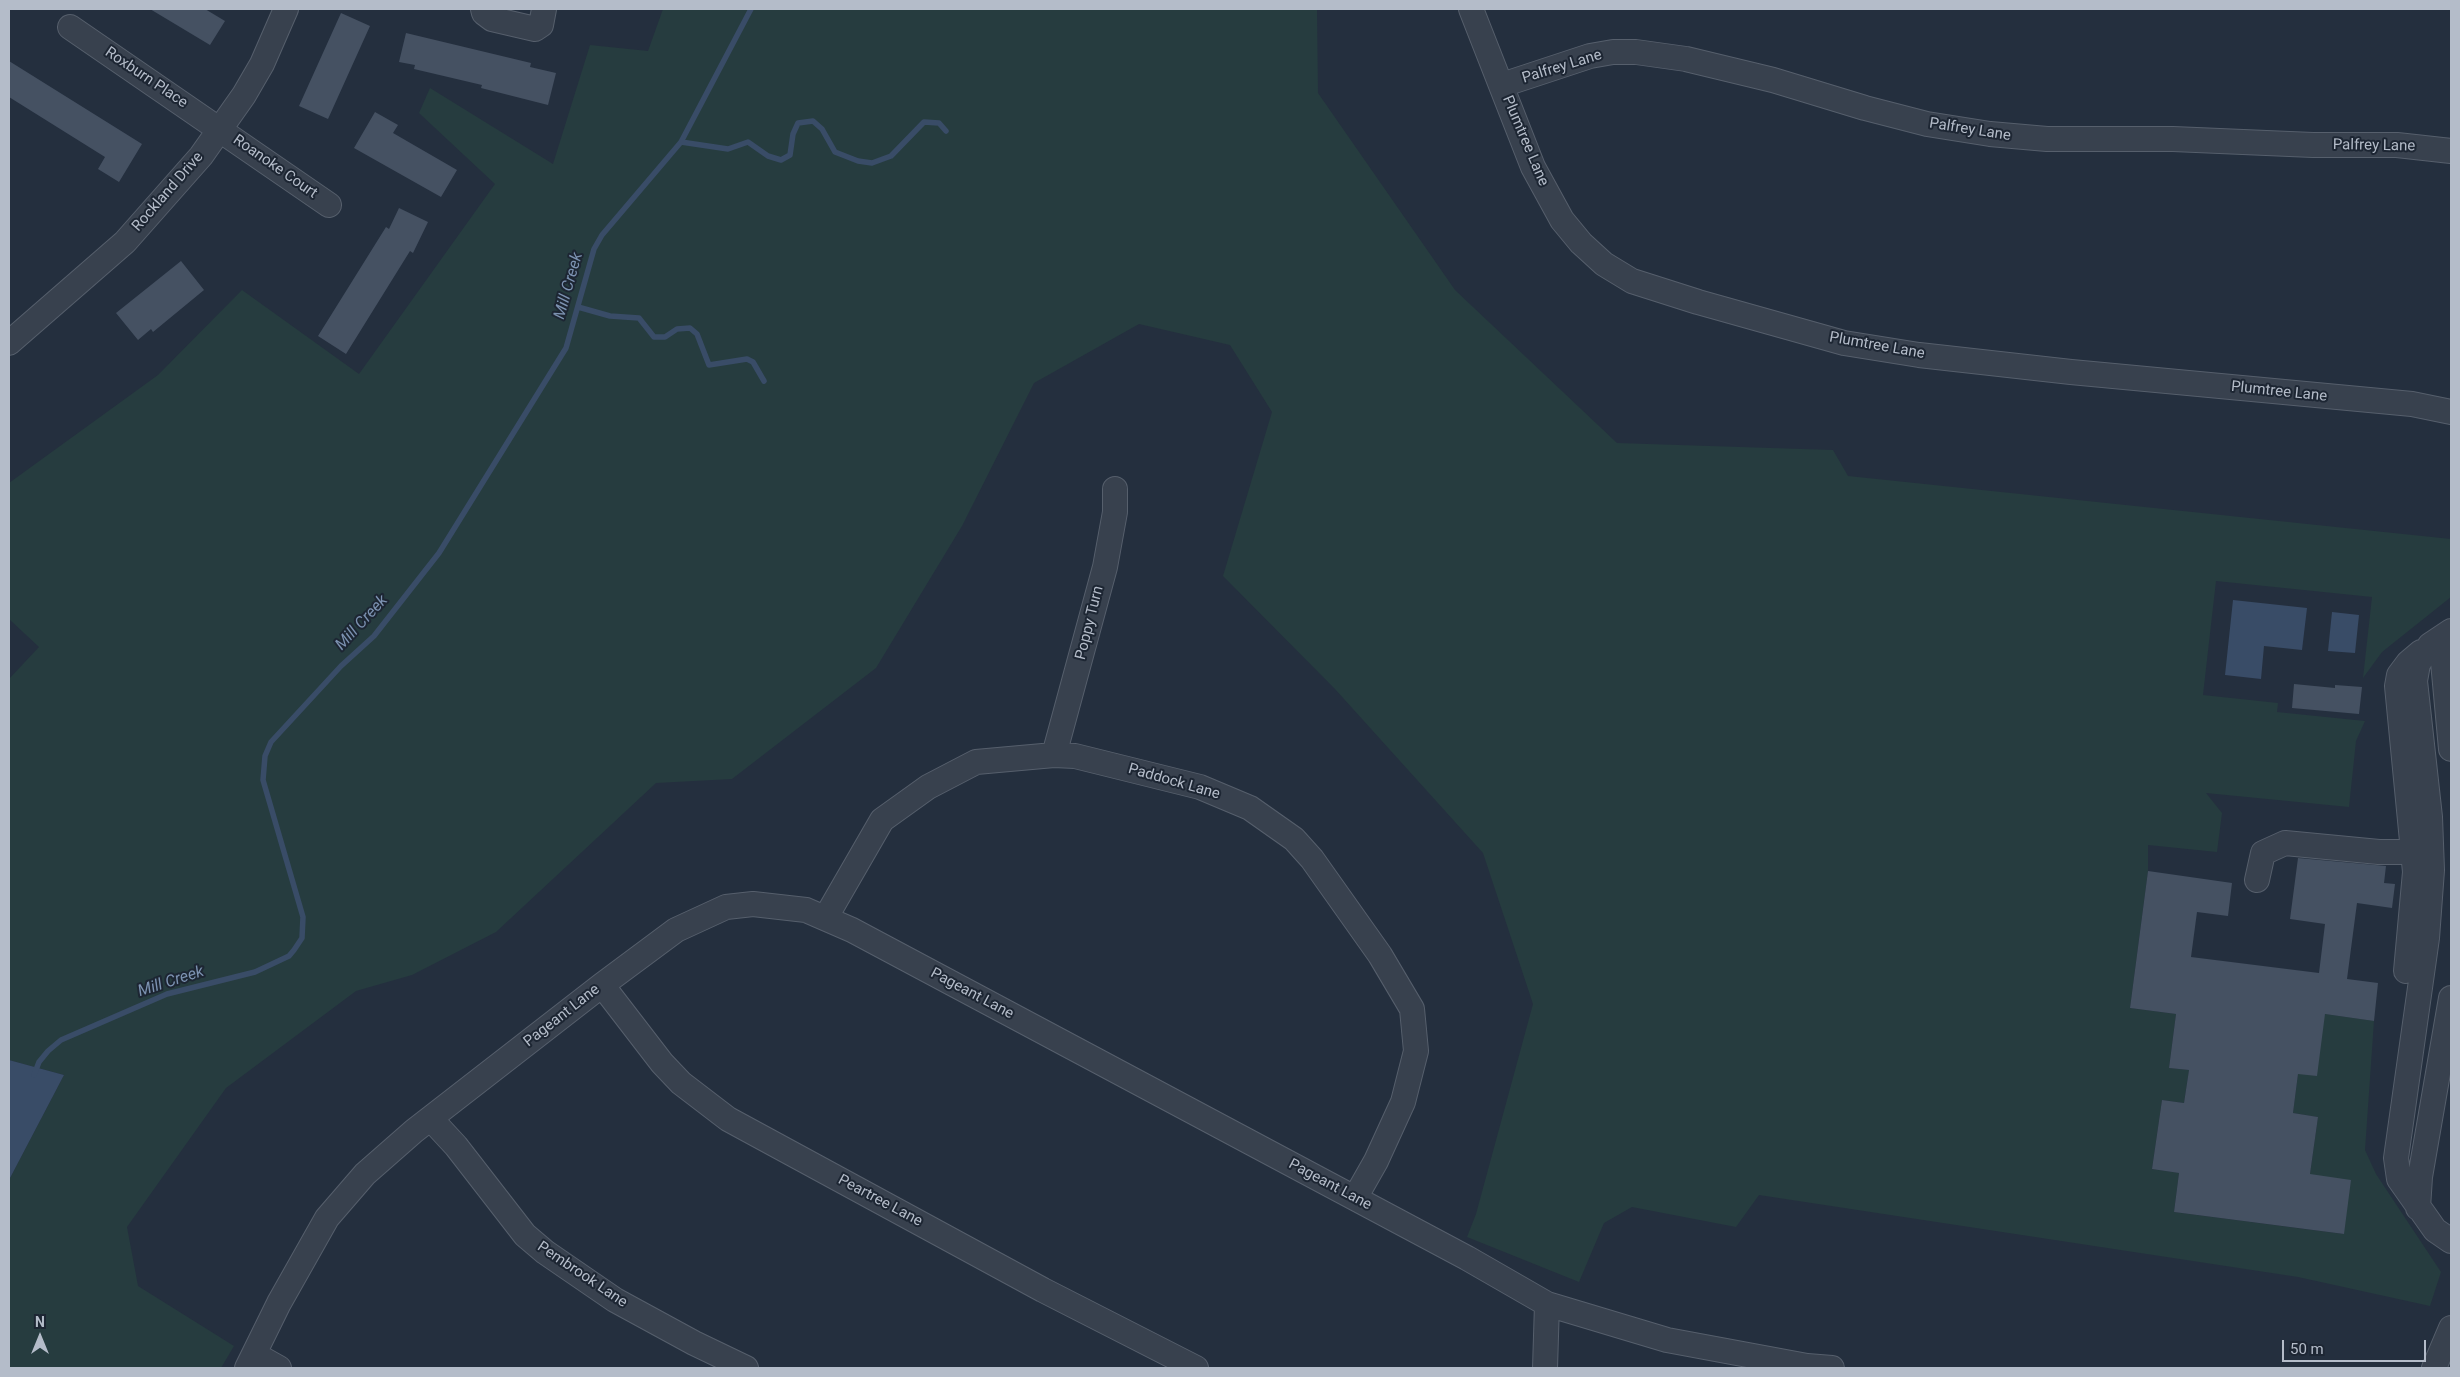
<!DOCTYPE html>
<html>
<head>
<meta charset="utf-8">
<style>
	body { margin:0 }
	#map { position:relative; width:2460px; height:1377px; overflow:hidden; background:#242f3e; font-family:Roboto,sans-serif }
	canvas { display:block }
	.frame { position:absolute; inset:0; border:10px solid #b4bcc9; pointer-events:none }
	.north { position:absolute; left:15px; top:1312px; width:50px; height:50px; -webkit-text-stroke:4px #1d2633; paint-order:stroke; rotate:0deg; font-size:14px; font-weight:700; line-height:20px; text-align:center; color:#b4bcc9 }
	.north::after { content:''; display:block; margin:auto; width:18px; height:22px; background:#b4bcc9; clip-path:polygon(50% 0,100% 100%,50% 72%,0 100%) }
	.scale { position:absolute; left:2282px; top:1340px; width:144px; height:22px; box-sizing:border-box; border:2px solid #b4bcc9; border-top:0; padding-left:6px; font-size:15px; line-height:18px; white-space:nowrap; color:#b4bcc9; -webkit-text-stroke:4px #1d2633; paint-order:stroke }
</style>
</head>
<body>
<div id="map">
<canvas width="2460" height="1377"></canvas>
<div class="frame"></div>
<div class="north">N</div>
<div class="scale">50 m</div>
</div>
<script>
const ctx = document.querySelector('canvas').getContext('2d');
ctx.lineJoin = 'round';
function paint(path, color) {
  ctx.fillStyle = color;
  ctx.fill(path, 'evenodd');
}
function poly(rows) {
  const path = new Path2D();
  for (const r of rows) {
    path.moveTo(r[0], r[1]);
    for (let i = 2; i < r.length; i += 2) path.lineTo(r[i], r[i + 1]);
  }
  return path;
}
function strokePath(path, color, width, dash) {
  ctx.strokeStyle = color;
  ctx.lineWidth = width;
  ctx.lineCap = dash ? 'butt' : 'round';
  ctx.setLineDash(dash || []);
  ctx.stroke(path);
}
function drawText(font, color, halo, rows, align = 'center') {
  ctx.font = font + ' Roboto,sans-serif';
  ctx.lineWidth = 4;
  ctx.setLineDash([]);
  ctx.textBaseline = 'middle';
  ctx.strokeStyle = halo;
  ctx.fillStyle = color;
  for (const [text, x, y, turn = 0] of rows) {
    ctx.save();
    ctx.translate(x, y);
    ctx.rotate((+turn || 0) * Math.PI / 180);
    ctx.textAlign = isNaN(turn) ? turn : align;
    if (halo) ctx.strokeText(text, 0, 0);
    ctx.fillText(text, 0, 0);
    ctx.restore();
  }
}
paint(poly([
	[663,9,1317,9,1318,93,1455,290,1617,443,1833,450,1848,476,2451,539,2451,597,2382,652,2363,678,2372,597,2216,581,2203,695,2278,703,2277,712,2365,721,2356,741,2349,807,2206,793,2222,813,2217,852,2148,845,2148,871,2130,1008,2176,1014,2169,1068,2189,1070,2184,1103,2162,1100,2152,1169,2179,1173,2174,1212,2343,1234,2310,1174,2318,1117,2293,1113,2298,1074,2325,1014,2374,1021,2365,1150,2376,1174,2441,1272,2430,1306,2298,1277,1759,1195,1736,1227,1632,1207,1604,1223,1579,1282,1467,1237,1476,1214,1533,1004,1483,853,1335,689,1223,576,1272,412,1230,345,1139,324,1034,383,962,526,876,668,732,779,656,783,496,932,412,975,356,991,226,1088,127,1227,138,1286,234,1346,221,1368,9,1368,9,1180,64,1075,9,1060,9,679,39,647,9,619,9,483,158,375,242,290,359,374,495,184,419,113,430,88,553,164,590,45,648,51]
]), '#263c3f');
paint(poly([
	[2233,600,2307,608,2302,650,2264,646,2261,679,2225,675],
	[2332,612,2359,615,2355,653,2328,651],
	[9,1060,64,1075,9,1180]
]), '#394c67');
strokePath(poly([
	[681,142,728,149,748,142,768,156,781,160,790,155,793,134,798,123,813,121,822,129,835,152,858,161,872,163,891,156,924,122,939,123,946,131],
	[578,307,610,316,639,318,654,337,665,337,677,329,690,328,697,334,709,365,747,359,753,362,764,381],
	[34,1075,39,1062,48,1051,61,1040,167,994,255,972,289,956,294,950,302,938,303,917,263,780,265,756,271,742,341,666,374,636,439,553,566,348,594,249,602,235,681,142,751,9]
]), '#394c67', 5.5);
paint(poly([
	[150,9,205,9,225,21,210,45],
	[341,13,370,26,328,119,299,106],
	[406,33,531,63,530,67,556,73,548,105,481,88,482,85,414,69,415,65,399,62],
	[9,61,142,144,119,182,98,169,105,157,9,97],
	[375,112,398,125,393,133,457,170,441,197,354,148],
	[399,208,428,222,413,253,410,251,346,354,318,336,386,227,389,229],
	[181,261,204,290,153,332,151,329,138,340,116,313],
	[2294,684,2335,688,2335,685,2362,687,2359,714,2292,708],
	[2298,858,2386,866,2384,883,2395,884,2392,908,2357,903,2347,979,2378,983,2374,1021,2325,1014,2317,1076,2298,1074,2293,1113,2318,1117,2310,1174,2351,1180,2344,1234,2174,1212,2179,1173,2152,1169,2162,1100,2184,1103,2189,1070,2169,1068,2176,1014,2130,1008,2148,871,2232,883,2228,916,2197,912,2191,957,2319,973,2325,924,2290,919]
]), '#455162');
const minor = poly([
	[483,9,484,13,492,19,535,29,541,25,544,9],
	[1471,9,1533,167,1562,220,1581,243,1604,264,1632,281,1698,302,1844,343,1919,355,2071,372,2412,404,2451,412],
	[70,27,329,205],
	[1502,85,1590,56,1613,52,1636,52,1686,59,1773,80,1865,108,1927,124,1990,134,2047,139,2173,139,2313,145,2397,145,2451,151],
	[9,343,125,242,201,156,244,95,262,64,286,9],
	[2451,631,2430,645,2418,664,2415,681,2430,817,2432,870,2427,938,2396,1158,2399,1179,2435,1230,2451,1241],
	[2441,640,2451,749],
	[1054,755,1105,567,1115,512,1115,489],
	[2257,880,2263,853,2285,843,2379,852,2413,852],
	[826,917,882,820,928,787,976,762,1054,755,1075,756,1200,787,1250,808,1294,839,1312,859,1380,955,1412,1009,1416,1051,1403,1102,1376,1161,1355,1198],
	[2406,971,2415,872,2397,686,2399,675,2408,663,2421,652],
	[602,985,662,1063,681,1083,728,1119,1043,1290,1196,1368],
	[431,1119,456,1146,525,1235,545,1252,615,1300,694,1343,746,1368],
	[2418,1208,2420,1177,2451,998],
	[254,1354,279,1368],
	[247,1368,279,1303,327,1218,365,1174,414,1131,602,985,676,930,726,907,753,904,806,910,852,930,1467,1258,1547,1304,1667,1340,1807,1366,1832,1368],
	[1545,1368,1547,1304],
	[2434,1368,2451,1328]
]);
strokePath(minor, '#565f6c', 26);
strokePath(minor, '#38414e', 24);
drawText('15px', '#b4bcc9', '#1d2633', [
	["Palfrey Lane",1562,67,-17],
	["Roxburn Place",146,78,34],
	["Palfrey Lane",1970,130,9],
	["Plumtree Lane",1525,141,67],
	["Palfrey Lane",2374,146,1],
	["Roanoke Court",275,167,35],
	["Rockland Drive",168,192,-49],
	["Plumtree Lane",1877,346,10],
	["Plumtree Lane",2279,392,6],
	["Poppy Turn",1090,623,-76],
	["Paddock Lane",1174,782,16],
	["Pageant Lane",972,994,28],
	["Pageant Lane",562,1016,-38],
	["Pageant Lane",1330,1185,28],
	["Peartree Lane",880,1201,28],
	["Pembrook Lane",582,1275,34]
]);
drawText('italic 16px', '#7c92b1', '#1d2633', [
	["Mill Creek",569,286,-74],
	["Mill Creek",362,623,-47],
	["Mill Creek",171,982,-18]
]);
</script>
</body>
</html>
